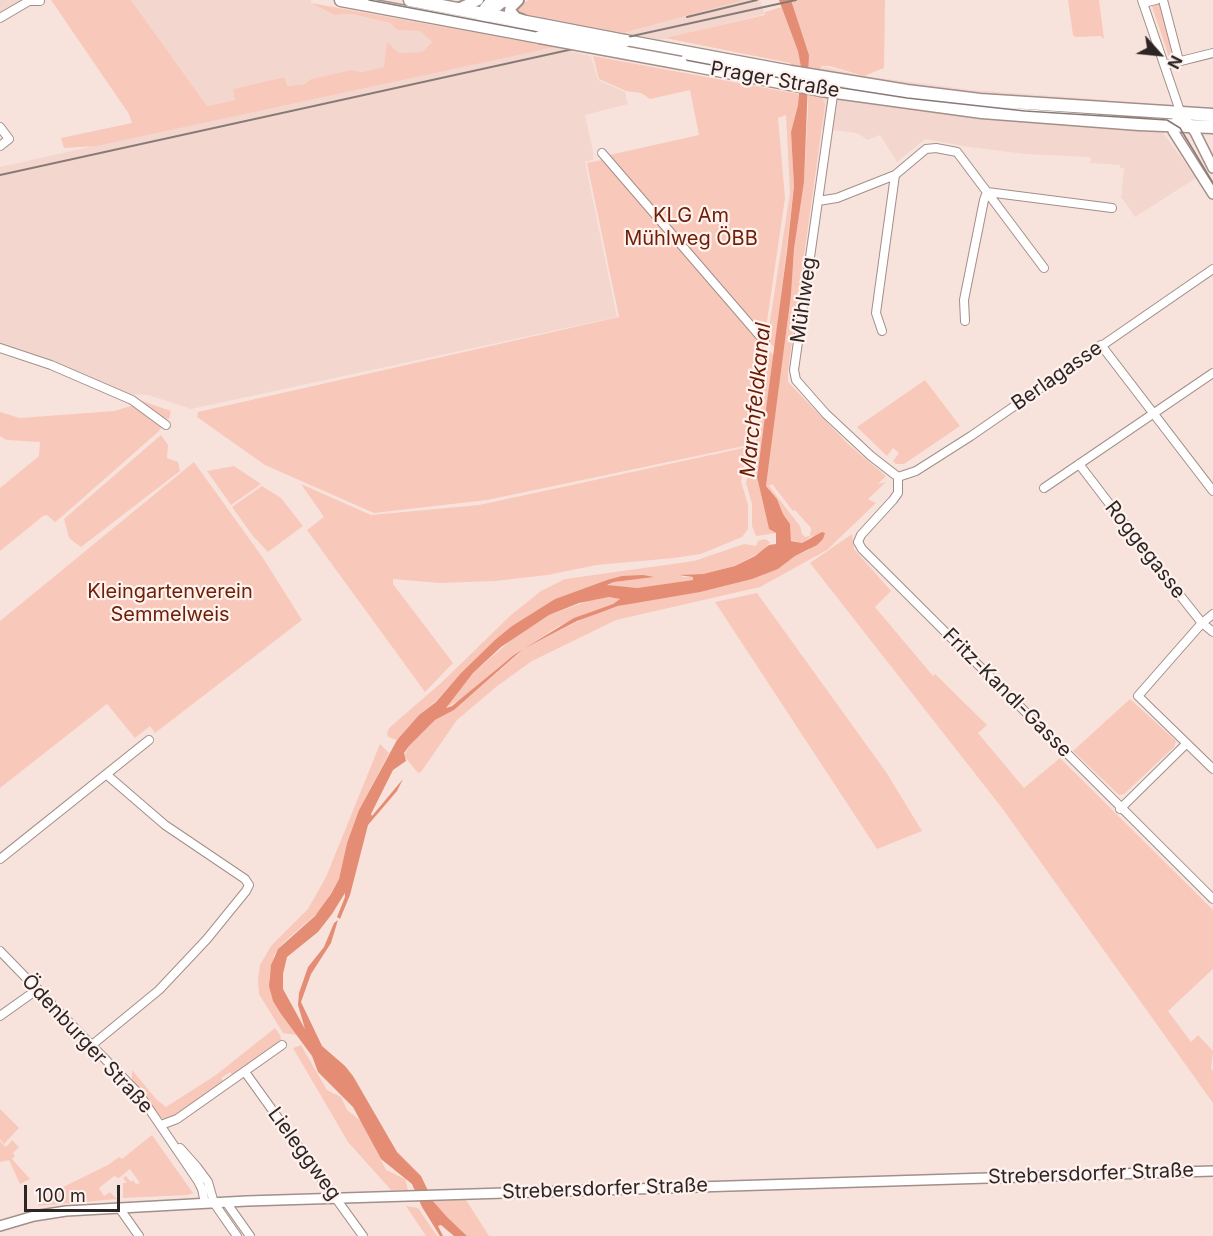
<!DOCTYPE html>
<html>
<head>
<meta charset="utf-8">
<style>
	body { margin:0 }
	#map { position:relative; width:1213px; height:1236px; overflow:hidden; background:#f8e3dc; font-family:Inter,sans-serif }
	canvas { display:block }
	.north { position:absolute; left:1129px; top:24px; width:60px; height:60px; -webkit-text-stroke:4px #fff2ee; paint-order:stroke; rotate:117deg; font-size:16px; font-weight:700; line-height:24px; text-align:center; color:#2c2523 }
	.north::after { content:''; display:block; margin:auto; width:21px; height:27px; background:#2c2523; clip-path:polygon(50% 0,100% 100%,50% 72%,0 100%) }
	.scale { position:absolute; left:24px; top:1185px; width:96px; height:27px; box-sizing:border-box; border:3px solid #2c2523; border-top:0; padding-left:8px; font-size:18px; line-height:21px; white-space:nowrap; color:#2c2523; -webkit-text-stroke:4px #fff2ee; paint-order:stroke }
</style>
</head>
<body>
<div id="map">
<canvas width="1213" height="1236"></canvas>
<div class="north">N</div>
<div class="scale">100 m</div>
</div>
<script>
const ctx = document.querySelector('canvas').getContext('2d');
ctx.lineJoin = 'round';
function paint(path, color) {
  ctx.fillStyle = color;
  ctx.fill(path, 'evenodd');
}
function poly(rows) {
  const path = new Path2D();
  for (const r of rows) {
    path.moveTo(r[0], r[1]);
    for (let i = 2; i < r.length; i += 2) path.lineTo(r[i], r[i + 1]);
  }
  return path;
}
function strokePath(path, color, width, dash) {
  ctx.strokeStyle = color;
  ctx.lineWidth = width;
  ctx.lineCap = dash ? 'butt' : 'round';
  ctx.setLineDash(dash || []);
  ctx.stroke(path);
}
function drawText(font, color, halo, rows, align = 'center') {
  ctx.font = font + ' Inter,sans-serif';
  ctx.lineWidth = 4.5;
  ctx.setLineDash([]);
  ctx.textBaseline = 'middle';
  ctx.strokeStyle = halo;
  ctx.fillStyle = color;
  for (const [text, x, y, turn = 0] of rows) {
    ctx.save();
    ctx.translate(x, y);
    ctx.rotate((+turn || 0) * Math.PI / 180);
    ctx.textAlign = isNaN(turn) ? turn : align;
    if (halo) ctx.strokeText(text, 0, 0);
    ctx.fillText(text, 0, 0);
    ctx.restore();
  }
}
paint(poly([
	[0,0,21,0,0,13],
	[131,0,311,0,311,3,334,15,352,14,390,23,397,30,420,31,432,42,422,52,399,53,387,42,385,67,362,72,351,70,311,79,305,84,286,86,283,77,233,89,235,100,207,106],
	[745,0,760,0,765,14,660,40,623,33],
	[555,47,591,56,598,80,625,92,628,104,585,115,593,151,593,160,585,162,617,317,191,409,148,395,128,394,121,391,55,363,0,344,0,167,250,111],
	[824,67,864,76,972,90,1108,100,1110,112,1150,115,1196,178,1135,217,1123,199,1121,199,1124,168,1120,168,1120,165,1090,163,1091,157,1026,154,969,147,925,139,897,162,880,135,868,140,857,133,822,129,825,105,821,95,821,69]
]), '#f3d6cd');
paint(poly([
	[51,0,131,0,207,106,235,100,233,89,284,77,287,86,305,84,311,79,351,70,362,72,384,67,387,42,399,53,422,52,432,42,420,31,397,30,390,23,352,14,334,15,311,3,555,47,96,146,64,148,61,138,132,123,129,114],
	[529,0,745,0,623,33,515,12,516,6],
	[791,0,885,0,884,68,864,76,830,66,822,66,820,70,821,95,825,105,788,371,788,382,848,444,886,476,878,484,886,482,868,499,876,503,827,550,760,587,616,620,532,661,496,687,457,720,421,772,418,773,404,756,409,746,435,720,454,710,522,651,498,668,460,700,445,708,473,673,517,635,549,615,588,601,609,597,620,599,613,604,590,612,557,627,528,646,593,614,636,601,778,569,795,556,809,550,813,535,802,543,791,540,790,524,783,514,777,499,766,486,791,295,794,249,804,182,808,108,809,55],
	[772,484,793,511,795,510,811,528,810,536,805,537,802,534,800,526,769,486],
	[1068,0,1099,0,1104,39,1101,36,1075,37,1073,35],
	[1162,3,1174,55,1169,57,1152,6],
	[782,7,798,48,801,67,791,65,790,63,665,38,765,15,765,12],
	[593,56,798,94,798,105,791,132,794,185,775,348,767,340,790,193,786,115,778,118,785,198,749,445,487,500,374,513,265,465,197,417,198,412,619,317,587,163,602,160,605,156,699,135,690,90,650,99,641,93,626,91,599,79],
	[768,349,774,356,757,477,769,529,776,533,756,536,752,526,752,504,746,483,757,435],
	[925,380,960,426,904,464,896,464,893,461,899,453,893,448,887,456,857,427],
	[142,401,171,411,169,419,161,418,142,403],
	[134,405,162,426,159,431,59,519,55,522,47,515,43,516,0,551,0,488,39,456,40,442,6,440,0,436,0,412,20,418,114,411],
	[161,435,168,445,167,458,178,462,180,471,81,547,69,538,64,519],
	[748,447,741,481,748,505,748,529,742,537,701,554,674,558,597,565,547,575,495,581,440,583,393,579,393,584,453,663,425,692,307,530,324,517,301,484,371,515,479,505],
	[194,462,263,558,302,620,155,733,150,726,135,738,107,704,0,788,0,621],
	[234,466,261,484,231,505,207,471],
	[262,486,281,498,303,526,268,552,253,536,232,507],
	[852,534,854,549,891,591,875,607,933,676,935,674,987,725,978,733,1024,788,1060,758,1213,910,1213,969,1168,1011,1191,1042,1198,1035,1213,1051,1211,1069,1213,1071,1213,1103,1002,808,810,563],
	[765,539,770,542,764,550,735,566,703,574,678,575,684,577,693,577,694,580,637,588,607,586,614,582,652,577,607,580,555,599,512,626,496,639,461,673,436,701,419,715,397,740,388,737,387,733,389,728,441,683,511,615,541,591,565,579,694,561,744,544,756,546,758,541],
	[757,593,886,772,922,831,877,849,715,602],
	[1130,699,1176,741,1174,747,1124,794,1119,795,1073,751],
	[380,744,389,753,359,810,347,843,339,879,322,909,283,943,274,955,269,978,281,1014,297,1035,283,1033,259,994,258,980,260,965,271,946,308,909,326,877],
	[275,1028,280,1035,282,1043,233,1076,230,1072,221,1078,225,1084,179,1116,165,1119,161,1118,132,1080,132,1070,157,1100,166,1107,216,1075],
	[301,1045,327,1090,341,1097,347,1110,362,1122,386,1170,405,1179,408,1190,391,1190,348,1142,293,1048],
	[0,1109,19,1128,4,1144,0,1139],
	[152,1135,193,1193,188,1195,123,1198,123,1183,127,1183,123,1178,126,1176,131,1182,133,1180,136,1184,140,1183,130,1169,119,1178,114,1176,99,1188,104,1196,110,1192,117,1199,37,1206,59,1189,108,1165,119,1157,122,1159],
	[12,1140,19,1147,13,1153,15,1156,12,1159,30,1179,20,1184,9,1160,0,1162,0,1141,6,1147],
	[466,1200,489,1236,467,1236,447,1217,433,1201],
	[406,1206,418,1208,437,1236,426,1236]
]), '#f8c8ba');
paint(poly([
	[779,0,791,0,809,55,804,182,794,249,791,295,766,486,777,499,783,514,790,524,791,541,802,543,822,532,825,533,823,539,817,545,795,556,778,569,752,579,700,592,618,606,577,621,525,648,574,618,613,604,620,599,609,597,579,603,549,615,501,647,473,673,446,708,452,706,514,655,522,650,454,710,435,720,409,746,404,753,406,761,393,770,371,814,372,816,403,779,397,791,368,825,350,895,340,919,337,917,345,897,345,893,332,914,318,932,287,957,283,974,283,989,305,1029,298,1005,299,993,308,967,324,947,334,923,338,920,331,943,311,974,301,1002,322,1046,345,1066,353,1076,397,1152,421,1176,433,1201,447,1217,467,1236,454,1236,441,1225,438,1226,443,1236,440,1236,422,1207,412,1184,381,1159,353,1107,318,1072,312,1056,281,1014,273,1001,269,986,271,965,278,949,315,916,331,894,339,879,347,843,359,810,397,740,419,715,436,702,461,673,496,639,512,626,555,599,607,580,622,576,643,575,654,577,614,582,607,585,637,588,693,580,693,577,678,575,703,574,735,566,755,556,769,545,776,544,776,533,769,529,757,477,787,251,794,186,791,132,798,105,801,67,798,51]
]), '#e48d74');
const minor = poly([
	[1142,0,1181,114],
	[1163,0,1179,61],
	[1143,3,1156,0],
	[0,18,29,1,40,1],
	[1165,65,1213,53],
	[834,88,794,370,796,380,826,414,871,456,898,477],
	[0,127,9,139,0,146],
	[602,153,765,342],
	[818,201,837,198,895,175,926,149,936,148,957,152,1044,268],
	[965,321,964,300,984,200,987,192,1112,208],
	[882,331,876,313,895,175],
	[1101,345,1213,491],
	[0,348,51,365,132,400,166,425],
	[1079,464,1163,574,1202,623,1213,632],
	[898,477,898,493,893,500,861,535,858,542,862,549,1213,899],
	[898,477,916,471,971,436,1213,269],
	[1044,488,1213,373],
	[1213,614,1202,623,1138,696,1213,769],
	[1120,809,1186,744],
	[0,859,149,740],
	[0,951,139,1094,198,1181,202,1189,205,1203],
	[0,1016,38,989],
	[92,1045,159,990,207,939,246,891,249,885,245,879,165,825,107,775],
	[245,1072,363,1236],
	[161,1125,177,1119,282,1045],
	[180,1148,197,1167,208,1182,214,1203,237,1236],
	[226,1202,250,1236],
	[120,1209,139,1236]
]);
const tertiary = poly([
	[1213,168,1195,132,1181,114,1173,126,1173,131,1213,194],
	[0,1226,34,1216,66,1211,247,1201,1213,1171]
]);
const secondary = poly([
	[518,0,511,7,510,11,516,18,522,20],
	[458,9,478,0],
	[483,18,485,8,492,0],
	[484,18,501,3,509,0]
]);
const primary = poly([
	[341,0,540,37],
	[410,0,542,25],
	[625,41,791,72,907,91,980,100,1213,115],
	[681,63,821,90,982,112,1139,124,1213,127]
]);
strokePath(minor, '#a28f89', 10);
strokePath(tertiary, '#a28f89', 12);
strokePath(secondary, '#a28f89', 14);
strokePath(primary, '#a28f89', 15);
strokePath(minor, '#fff', 8);
strokePath(tertiary, '#fff', 9);
strokePath(secondary, '#fff', 10);
strokePath(primary, '#fff', 12);
strokePath(poly([
	[369,0,791,80,907,98,1025,111,1167,120,1180,128,1213,183]
]), '#877a76', 1.5);
strokePath(poly([
	[687,17,757,0],
	[0,175,796,0]
]), '#877a76', 2);
const primaryBridge = poly([
	[542,25,625,41],
	[540,37,681,63]
]);
strokePath(primaryBridge, '#a28f89', 15, []);
strokePath(primaryBridge, '#fff', 12);
drawText('20px', '#2c2523', '#fff2ee', [
	["Prager Straße",775,80,10],
	["Mühlweg",804,300,-82],
	["Berlagasse",1057,376,-35],
	["Roggegasse",1145,550,52],
	["Fritz-Kandl-Gasse",1007,693,45],
	["Ödenburger Straße",87,1044,47],
	["Lieleggweg",304,1154,54],
	["Strebersdorfer Straße",1091,1174,-2],
	["Strebersdorfer Straße",605,1189,-2]
]);
drawText('20px', '#6e2108', '#fff2ee', [
	["KLG Am",691,216],
	["Mühlweg ÖBB",691,239],
	["Kleingartenverein",170,592],
	["Semmelweis",170,615]
]);
drawText('italic 21px', '#681b01', '#fff2ee', [
	["Marchfeldkanal",756,400,-84]
]);
</script>
</body>
</html>
